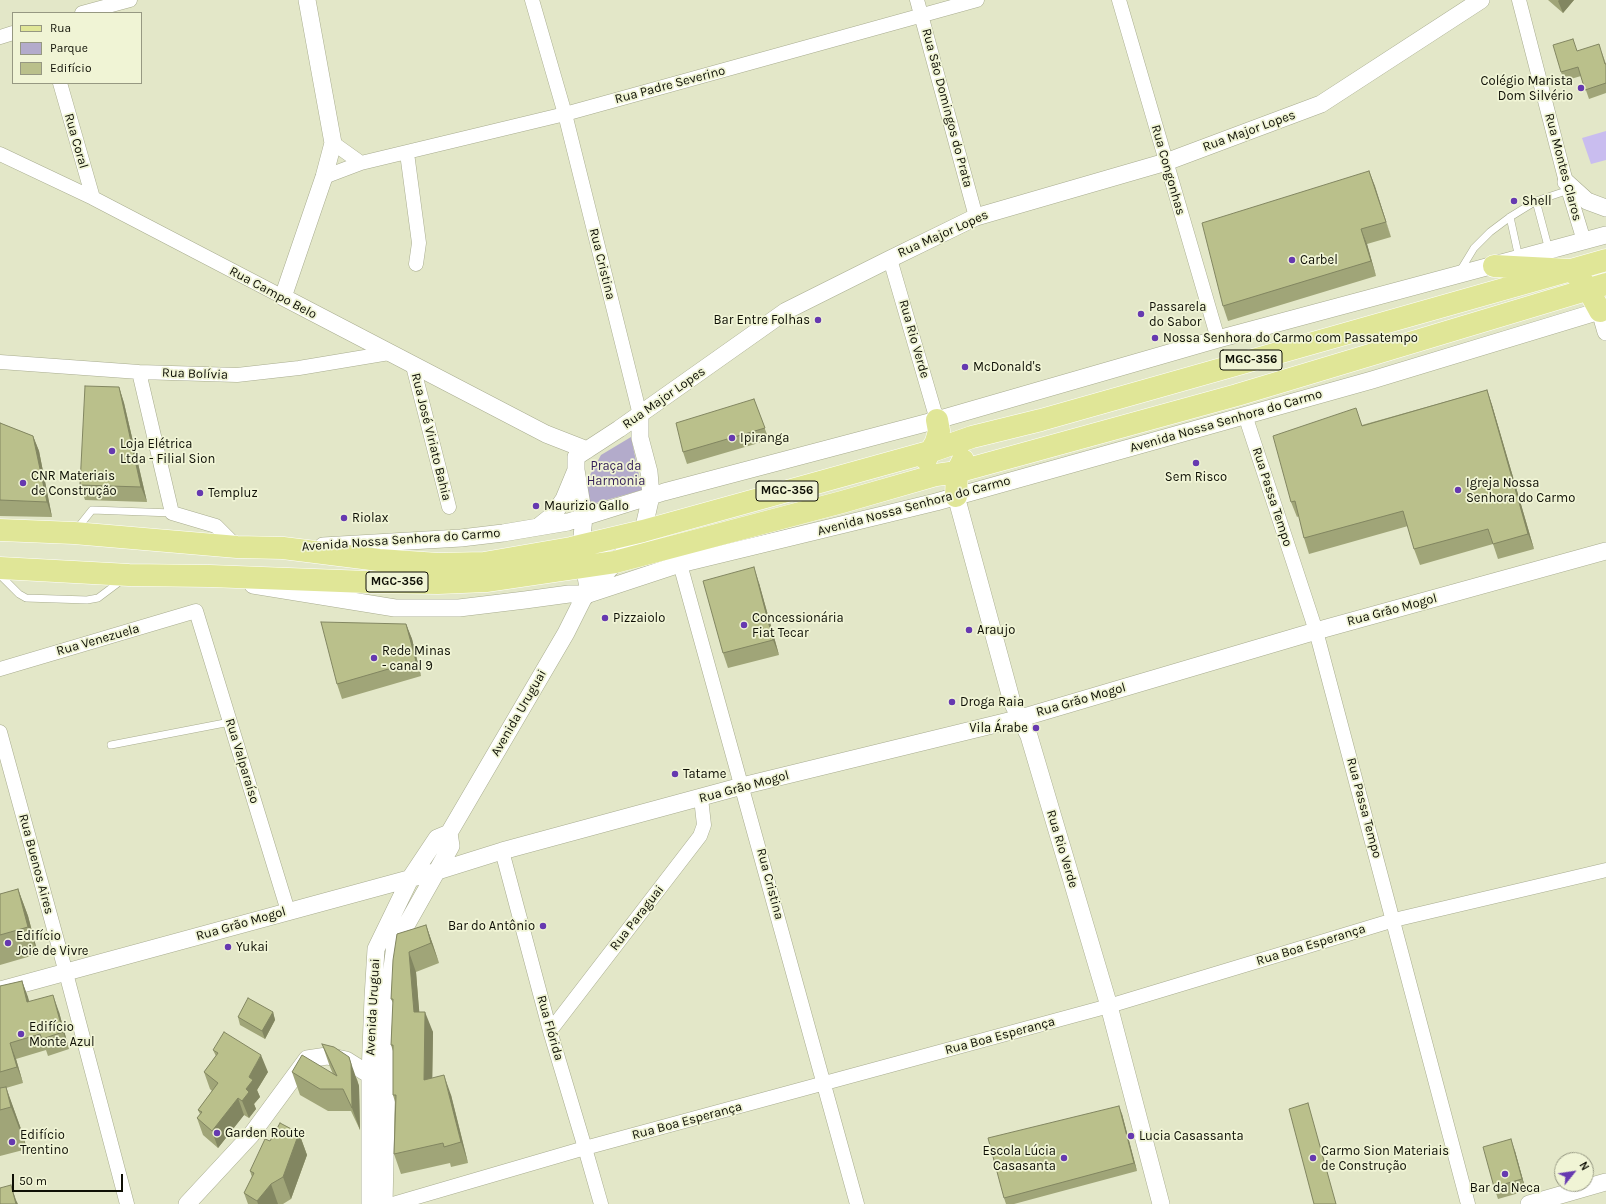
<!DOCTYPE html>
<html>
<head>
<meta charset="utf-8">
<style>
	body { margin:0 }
	#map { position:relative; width:1606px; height:1204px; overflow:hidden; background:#e3e7c8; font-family:Karla,sans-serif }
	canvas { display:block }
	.legend { position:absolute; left:12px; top:12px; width:130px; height:72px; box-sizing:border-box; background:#f0f4d5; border:1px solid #969882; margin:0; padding:5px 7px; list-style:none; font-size:12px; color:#0e0f05 }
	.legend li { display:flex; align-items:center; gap:8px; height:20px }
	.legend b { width:20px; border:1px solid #969882 }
	.north { position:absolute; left:1554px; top:1152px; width:40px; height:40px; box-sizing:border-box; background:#f0f4d5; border:1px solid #969882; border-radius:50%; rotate:60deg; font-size:11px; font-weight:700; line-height:16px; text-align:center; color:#0e0f05 }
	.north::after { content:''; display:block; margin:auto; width:14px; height:18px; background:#6639b0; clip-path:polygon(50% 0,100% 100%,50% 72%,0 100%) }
	.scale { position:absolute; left:12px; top:1174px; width:111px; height:18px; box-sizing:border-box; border:2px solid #0e0f05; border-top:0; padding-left:5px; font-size:12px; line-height:14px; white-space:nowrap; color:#0e0f05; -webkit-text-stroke:3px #f0f4d5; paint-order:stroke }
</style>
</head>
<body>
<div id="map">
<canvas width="1606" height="1204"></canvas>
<ul class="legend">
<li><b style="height:5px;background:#e0e697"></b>Rua</li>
<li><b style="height:11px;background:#b3abcb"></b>Parque</li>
<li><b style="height:11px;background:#bac08b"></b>Edifício</li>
</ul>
<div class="north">N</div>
<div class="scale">50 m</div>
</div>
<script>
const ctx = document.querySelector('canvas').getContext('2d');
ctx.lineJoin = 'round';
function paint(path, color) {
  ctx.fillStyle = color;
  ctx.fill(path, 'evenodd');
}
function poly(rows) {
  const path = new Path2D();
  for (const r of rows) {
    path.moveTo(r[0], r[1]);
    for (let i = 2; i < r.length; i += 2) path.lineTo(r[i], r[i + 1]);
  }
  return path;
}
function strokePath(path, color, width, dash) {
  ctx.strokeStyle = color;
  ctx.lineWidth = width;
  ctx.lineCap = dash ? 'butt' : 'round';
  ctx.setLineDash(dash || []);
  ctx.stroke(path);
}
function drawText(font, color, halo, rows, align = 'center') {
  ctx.font = font + ' Karla,sans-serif';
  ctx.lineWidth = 3.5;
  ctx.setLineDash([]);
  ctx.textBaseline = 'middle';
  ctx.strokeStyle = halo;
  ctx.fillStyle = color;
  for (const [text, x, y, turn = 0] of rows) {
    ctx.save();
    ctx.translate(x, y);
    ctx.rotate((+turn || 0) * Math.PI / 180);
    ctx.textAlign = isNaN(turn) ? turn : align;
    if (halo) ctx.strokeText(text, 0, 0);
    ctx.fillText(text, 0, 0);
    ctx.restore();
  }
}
paint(poly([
	[631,437,642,490,585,506,584,486,601,455]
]), '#b3abcb');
paint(poly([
	[1606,131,1606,160,1591,164,1582,138]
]), '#c9bdef');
const service = poly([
	[1536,201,1549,250],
	[1510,217,1519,258],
	[1460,271,1474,248,1490,232,1510,217,1536,201,1569,190],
	[76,530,92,510,172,513],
	[0,575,19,594,26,598,87,600,98,598,122,580],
	[111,745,230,722]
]);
const minor = poly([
	[532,0,565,114,640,415],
	[917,0,976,217],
	[1119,0,1218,339],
	[1519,0,1566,182,1584,241],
	[82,13,130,0],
	[0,37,13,33],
	[60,83,93,198],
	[333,143,361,163],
	[407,153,419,243,416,264],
	[0,154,93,198,283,297],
	[324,177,361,163,565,114,977,0],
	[890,259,937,420],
	[0,362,139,372,237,375,299,368,389,353],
	[413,366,449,507],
	[139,372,172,513,216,526,237,547],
	[1245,415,1316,631,1468,1204],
	[680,564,857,1204],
	[0,669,196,611,288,911],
	[0,732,66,973,127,1204],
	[502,851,550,1031,585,1148,601,1204],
	[550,1031,700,836,704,825,701,798],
	[393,1204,585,1148,1109,1006,1394,920,1606,870]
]);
const tertiary = poly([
	[307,0,333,143,324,177,283,297,546,434,587,450],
	[1566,182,1587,201,1606,208],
	[1600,311,1606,332],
	[576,457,619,429,786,311,890,259,976,217,1166,162,1321,104,1481,0],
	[576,457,576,470,584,517,581,546,589,594],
	[956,496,1012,702,1029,736,1109,1006,1161,1204],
	[538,527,553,515,564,499,576,470],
	[323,546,461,538,503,533,568,522,664,492,937,420,1218,339,1606,235],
	[253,585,395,608,459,608,525,600,569,594,589,594,680,564,936,502,1372,380,1606,309],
	[0,990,438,871,502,851,742,786,1021,718,1316,631,1606,551],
	[187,1204,251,1135,307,1059,327,1056,346,1060,370,1075],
	[370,1204,370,1075,373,998,376,949,411,877,437,838,449,833,566,633,583,599,643,531,651,496,649,472,640,438,640,415],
	[384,1204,388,1028,390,983,395,945,451,846,449,833],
	[1529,1204,1606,1182]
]);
const primary = poly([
	[1494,266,1570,270,1579,277,1588,289,1600,311],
	[926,459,936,442,939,431,937,420],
	[956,496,957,472,963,460],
	[0,530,74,533,237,547,283,548,379,560,438,564,484,563,571,548,643,531,932,451,972,437,1041,420,1606,260],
	[0,568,129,575,210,576,367,582,438,583,486,581,615,562,842,502,936,475,957,472,1237,395,1606,284]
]);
strokePath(service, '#a8ac8f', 8);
strokePath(minor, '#a8ac8f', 15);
strokePath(tertiary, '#a8ac8f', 18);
strokePath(primary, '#fff', 23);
strokePath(service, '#fff', 7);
strokePath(minor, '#fff', 14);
strokePath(tertiary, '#fff', 17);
strokePath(primary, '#e0e697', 22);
paint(poly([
	[1548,0,1574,0,1563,13],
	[1578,51,1602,53,1606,64,1606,93,1589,99,1581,76,1564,81,1561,72],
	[1369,171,1391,237,1367,244,1376,276,1228,321,1223,306],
	[119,387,124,403,147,502,85,500,80,485],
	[1487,390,1492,405,1534,549,1498,559,1493,544,1420,565,1414,549,1408,526,1309,554,1304,538,1299,516,1297,517,1291,502,1362,425],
	[754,399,769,440,687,464,683,452],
	[0,423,33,436,39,451,52,517,0,516],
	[759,583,779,655,728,668,723,653],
	[406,624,412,639,421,676,342,699,337,684],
	[18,889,28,916,38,954,0,965,0,894],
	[426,925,433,945,439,963,416,972,419,1012,433,1032,432,1078,451,1095,468,1163,451,1167,450,1163,401,1174,394,1154,395,1102,393,1095,393,1051,391,1045,393,1003,391,999,397,934],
	[22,981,29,1001,59,1012,69,1049,48,1056,46,1050,16,1059,23,1083,6,1088,21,1129,27,1149,0,1156,0,986],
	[273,1012,275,1020,265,1039,240,1025,238,1017],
	[322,1044,357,1079,359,1086,360,1130,351,1111,328,1111,300,1095,292,1072,333,1074,330,1067],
	[213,1050,268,1072,257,1090,260,1097,254,1104,256,1109,249,1118,244,1115,218,1148,203,1135,197,1118,200,1114,198,1110,212,1091,210,1089,204,1072,216,1056],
	[1122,1114,1137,1171,1014,1204,1006,1204,1004,1198],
	[299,1133,307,1155,291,1199,283,1204,248,1204,244,1193,252,1177,250,1171,270,1141],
	[1515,1151,1526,1191,1498,1199,1494,1187]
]), '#a0a578');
paint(poly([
	[1559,0,1574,0,1563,13,1558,1],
	[1369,171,1375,186,1391,237],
	[1361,229,1367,244,1376,276,1371,261],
	[119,387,124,403,147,502,141,487],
	[1487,390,1492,405,1534,549,1528,534],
	[33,436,39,451,52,517,47,502],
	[754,567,759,583,779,655,773,640],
	[406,624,412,639,421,676,416,661],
	[18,889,28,916,38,954,28,927],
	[426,925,433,945,439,963,431,943],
	[409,952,416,972,421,1032,414,1012],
	[22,981,28,997,33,1018,27,1002],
	[53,995,59,1012,69,1049,63,1032],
	[273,1012,275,1020,265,1039,262,1031],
	[425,1012,433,1032,432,1100,424,1080],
	[10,1043,16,1059,23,1083,17,1067],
	[261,1055,268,1072,257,1090,260,1097,254,1104,256,1109,249,1118,242,1101,246,1089,250,1075],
	[349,1057,359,1086,360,1130,352,1108],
	[444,1075,451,1095,468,1163,461,1142],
	[6,1087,21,1129,27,1149,11,1107],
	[238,1098,244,1115,218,1148,212,1131],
	[1119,1106,1122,1114,1137,1171,1134,1163],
	[299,1133,307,1155,291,1199,283,1177],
	[1511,1139,1515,1151,1526,1191,1522,1179],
	[271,1184,278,1204,258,1204,257,1201],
	[11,1185,16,1200,18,1204,16,1204]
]), '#828661');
const building = poly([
	[1573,39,1577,51,1599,44,1605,64,1606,64,1606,83,1585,90,1578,67,1561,72,1553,45,1573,39],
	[1369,171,1386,222,1361,229,1371,261,1223,306,1202,223,1369,171],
	[85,386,119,387,141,487,80,485,85,386],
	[1487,390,1528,534,1493,544,1488,529,1414,549,1403,511,1304,538,1295,501,1291,502,1273,436,1356,408,1362,426,1487,390],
	[754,399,765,428,683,452,676,423,754,399],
	[0,423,33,436,47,502,0,500,0,423],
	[754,567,773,640,723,653,703,581,754,567],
	[321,622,406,624,416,661,337,684,321,622],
	[18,889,28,927,0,935,0,894,18,889],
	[426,925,431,943,409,952,414,1012,425,1012,424,1080,444,1075,461,1142,444,1147,443,1143,394,1154,396,1095,393,1095,393,1045,391,1045,393,999,391,999,393,960,397,934,426,925],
	[22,981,27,1002,53,995,63,1032,42,1039,40,1034,10,1043,17,1067,0,1072,0,986,22,981],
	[248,998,273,1012,262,1031,238,1017,248,998],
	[224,1032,261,1055,250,1075,249,1077,253,1080,246,1089,249,1092,242,1101,238,1098,212,1131,197,1118,202,1112,198,1110,218,1083,204,1072,218,1053,213,1050,224,1032],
	[322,1044,334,1047,349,1057,351,1064,352,1108,343,1089,320,1089,292,1072,302,1055,337,1076,322,1044],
	[6,1087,11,1107,0,1110,0,1088,6,1087],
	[1308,1103,1336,1204,1314,1204,1289,1109,1308,1103],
	[1119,1106,1134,1163,1004,1198,988,1138,1119,1106],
	[280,1123,299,1133,283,1177,271,1184,257,1201,244,1193,254,1173,250,1171,265,1139,270,1141,280,1123],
	[1511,1139,1522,1179,1494,1187,1483,1147,1511,1139],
	[11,1185,16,1204,0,1204,0,1188,11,1185]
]);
paint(building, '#bac08b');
strokePath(building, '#828661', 1);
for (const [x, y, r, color] of [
	[1581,88,4,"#6639b0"],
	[1514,201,4,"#6639b0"],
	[1292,260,4,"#6639b0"],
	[1141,314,4,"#6639b0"],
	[818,320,4,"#6639b0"],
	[1155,338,4,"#6639b0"],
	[965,367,4,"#6639b0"],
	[732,438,4,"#6639b0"],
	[112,451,4,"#6639b0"],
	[1196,463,4,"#6639b0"],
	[23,483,4,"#6639b0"],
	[1458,490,4,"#6639b0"],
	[200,493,4,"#6639b0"],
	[536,506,4,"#6639b0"],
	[344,518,4,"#6639b0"],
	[605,618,4,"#6639b0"],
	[744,625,4,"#6639b0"],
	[969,630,4,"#6639b0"],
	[374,658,4,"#6639b0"],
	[952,702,4,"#6639b0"],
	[1036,728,4,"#6639b0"],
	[675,774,4,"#6639b0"],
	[543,926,4,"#6639b0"],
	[8,943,4,"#6639b0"],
	[228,947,4,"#6639b0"],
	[21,1034,4,"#6639b0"],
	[217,1133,4,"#6639b0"],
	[1131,1136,4,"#6639b0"],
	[12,1142,4,"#6639b0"],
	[1064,1158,4,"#6639b0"],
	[1313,1158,4,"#6639b0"],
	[1505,1174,4,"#6639b0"]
]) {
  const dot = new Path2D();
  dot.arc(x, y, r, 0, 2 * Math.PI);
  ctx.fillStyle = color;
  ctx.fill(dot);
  strokePath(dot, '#f0f4d5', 1.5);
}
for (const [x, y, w] of [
	[1251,360,62],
	[787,491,62],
	[397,582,62]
]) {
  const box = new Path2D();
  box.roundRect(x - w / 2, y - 10, w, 20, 3);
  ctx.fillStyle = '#f0f4d5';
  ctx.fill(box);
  strokePath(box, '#0e0f05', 1);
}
drawText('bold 12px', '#0e0f05', null, [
	["MGC-356",1251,360],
	["MGC-356",787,491],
	["MGC-356",397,582]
]);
drawText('13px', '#0e0f05', '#f0f4d5', [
	["Colégio Marista",1573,81,"right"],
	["Dom Silvério",1573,96,"right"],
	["Shell",1522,201],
	["Carbel",1300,260],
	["Passarela",1149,307],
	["do Sabor",1149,322],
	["Bar Entre Folhas",810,320,"right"],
	["Nossa Senhora do Carmo com Passatempo",1163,338],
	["McDonald's",973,367],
	["Ipiranga",740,438],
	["Loja Elétrica",120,444],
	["Ltda - Filial Sion",120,459],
	["CNR Materiais",31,476],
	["de Construção",31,491],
	["Sem Risco",1196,477,"center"],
	["Igreja Nossa",1466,483],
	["Senhora do Carmo",1466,498],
	["Templuz",208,493],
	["Maurizio Gallo",544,506],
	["Riolax",352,518],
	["Pizzaiolo",613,618],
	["Concessionária",752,618],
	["Fiat Tecar",752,633],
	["Araujo",977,630],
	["Rede Minas",382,651],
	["- canal 9",382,666],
	["Droga Raia",960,702],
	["Vila Árabe",1028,728,"right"],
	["Tatame",683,774],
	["Bar do Antônio",535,926,"right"],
	["Edifício",16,936],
	["Joie de Vivre",16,951],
	["Yukai",236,947],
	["Edifício",29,1027],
	["Monte Azul",29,1042],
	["Garden Route",225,1133],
	["Edifício",20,1135],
	["Trentino",20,1150],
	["Lucia Casassanta",1139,1136],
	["Escola Lúcia",1056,1151,"right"],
	["Casasanta",1056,1166,"right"],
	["Carmo Sion Materiais",1321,1151],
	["de Construção",1321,1166],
	["Bar da Neca",1505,1188,"center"]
], 'left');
drawText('13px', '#0e0f05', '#f0f4d5', [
	["Rua Padre Severino",670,85,-15],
	["Rua São Domingos do Prata",947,108,75],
	["Rua Major Lopes",1249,131,-20],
	["Rua Coral",76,141,74],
	["Rua Montes Claros",1563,167,75],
	["Rua Congonhas",1168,170,74],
	["Rua Major Lopes",943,234,-24],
	["Rua Cristina",602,264,76],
	["Rua Campo Belo",273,293,28],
	["Rua Rio Verde",914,339,74],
	["Rua Bolívia",195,374,2],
	["Rua Major Lopes",664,398,-35],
	["Avenida Nossa Senhora do Carmo",1226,421,-16],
	["Rua José Viriato Bahia",431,437,76],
	["Rua Passa Tempo",1272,497,72],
	["Avenida Nossa Senhora do Carmo",914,506,-15],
	["Avenida Nossa Senhora do Carmo",401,540,-4],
	["Rua Grão Mogol",1392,610,-15],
	["Rua Venezuela",98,640,-16],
	["Rua Grão Mogol",1081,700,-16],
	["Avenida Uruguai",519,713,-60],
	["Rua Valparaíso",242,761,73],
	["Rua Grão Mogol",744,787,-15],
	["Rua Passa Tempo",1364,808,75],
	["Rua Rio Verde",1062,849,73],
	["Rua Buenos Aires",36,864,75],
	["Rua Cristina",770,884,75],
	["Rua Paraguai",637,918,-52],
	["Rua Grão Mogol",241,924,-16],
	["Rua Boa Esperança",1311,945,-17],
	["Avenida Uruguai",373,1007,-87],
	["Rua Flórida",550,1028,74],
	["Rua Boa Esperança",1000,1036,-15],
	["Rua Boa Esperança",687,1121,-15]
]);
drawText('13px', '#321d57', '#f0f4d5', [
	["Praça da",616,466],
	["Harmonia",616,481]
]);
</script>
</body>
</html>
